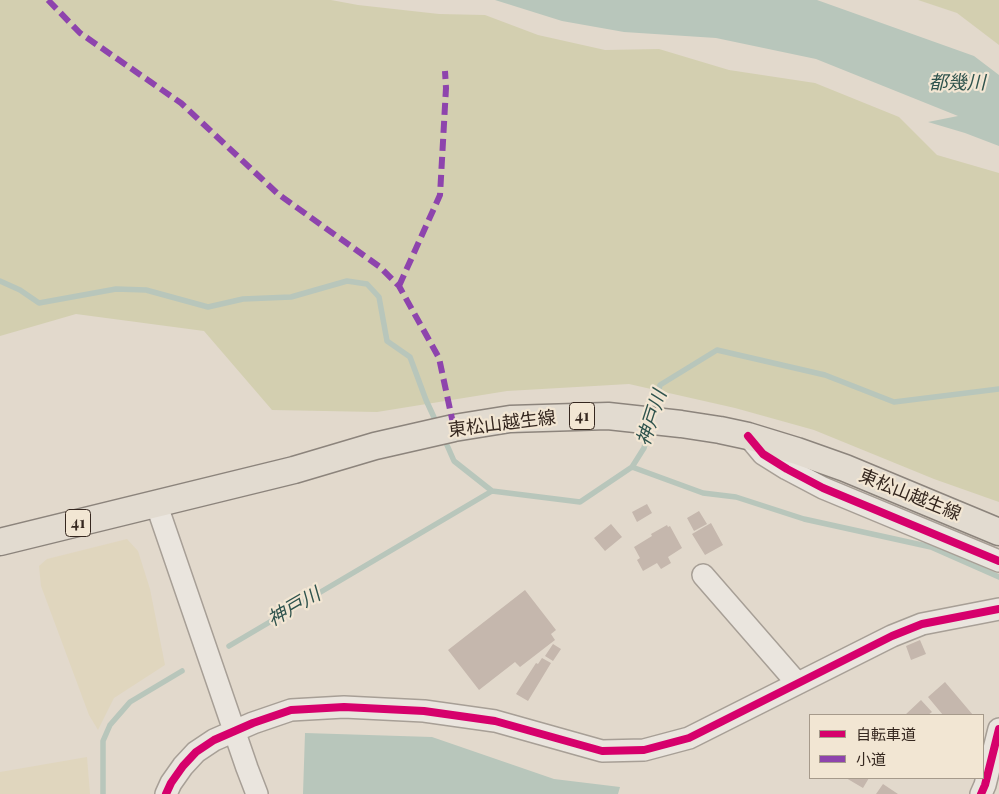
<!DOCTYPE html>
<html>
<head>
<meta charset="utf-8">
<style>
	body { margin:0 }
	#map { position:relative; width:999px; height:794px; overflow:hidden; background:#e2d9cc; font-family:"Playfair Display","Noto Sans JP",serif }
	canvas { display:block }
	.legend { position:absolute; left:809px; top:714px; width:175px; height:65px; box-sizing:border-box; background:#f2e6d3; border:1px solid #a69a8b; margin:0; padding:6px 9px; list-style:none; font-size:15px; color:#35271f }
	.legend li { display:flex; align-items:center; gap:10px; height:25px }
	.legend b { width:25px; border:1px solid #a69a8b }
</style>
</head>
<body>
<div id="map">
<canvas width="999" height="794"></canvas>
<ul class="legend">
<li><b style="height:6px;background:#d6006c"></b>自転車道</li>
<li><b style="height:6px;background:#8e44ad"></b>小道</li>
</ul>
</div>
<script>
const ctx = document.querySelector('canvas').getContext('2d');
ctx.lineJoin = 'round';
function paint(path, color) {
  ctx.fillStyle = color;
  ctx.fill(path, 'evenodd');
}
function poly(rows) {
  const path = new Path2D();
  for (const r of rows) {
    path.moveTo(r[0], r[1]);
    for (let i = 2; i < r.length; i += 2) path.lineTo(r[i], r[i + 1]);
  }
  return path;
}
function strokePath(path, color, width, dash) {
  ctx.strokeStyle = color;
  ctx.lineWidth = width;
  ctx.lineCap = dash ? 'butt' : 'round';
  ctx.setLineDash(dash || []);
  ctx.stroke(path);
}
function drawText(font, color, halo, rows, align = 'center') {
  ctx.font = font + ' "Playfair Display","Noto Sans JP",serif';
  ctx.lineWidth = 4.5;
  ctx.setLineDash([]);
  ctx.textBaseline = 'middle';
  ctx.strokeStyle = halo;
  ctx.fillStyle = color;
  for (const [text, x, y, turn = 0] of rows) {
    ctx.save();
    ctx.translate(x, y);
    ctx.rotate((+turn || 0) * Math.PI / 180);
    ctx.textAlign = isNaN(turn) ? turn : align;
    if (halo) ctx.strokeText(text, 0, 0);
    ctx.fillText(text, 0, 0);
    ctx.restore();
  }
}
paint(poly([
	[127,539,138,551,150,589,165,665,114,698,98,730,89,715,41,586,39,566,47,559],
	[87,757,90,794,0,794,0,772]
]), '#e0d6be');
paint(poly([
	[0,0,331,0,358,5,439,14,485,15,538,35,605,50,659,49,729,70,815,83,899,117,937,155,999,173,999,502,934,479,814,430,735,408,629,384,507,391,377,412,272,410,204,331,76,314,0,336],
	[918,0,999,0,999,45,957,13]
]), '#d3cfb0');
paint(poly([
	[495,0,817,0,974,56,999,75,999,146,965,133,928,122,958,116,816,59,716,38,624,32,562,21],
	[305,733,432,737,554,779,620,787,618,794,303,794]
]), '#b8c6bb');
strokePath(poly([
	[0,281,20,290,39,303,116,289,146,290,208,307,243,299,291,297,347,281,367,284,379,297,387,341,410,357,426,400,438,426],
	[653,414,660,385,717,350,825,375,894,402,999,389],
	[443,436,454,461,492,491],
	[632,467,703,493,736,497,804,519,931,547,999,577],
	[229,646,492,491,580,502,632,467,644,448,649,428],
	[103,794,103,741,110,725,130,702,182,671]
]), '#b8c6bb', 5.5);
paint(poly([
	[647,504,652,513,637,522,632,512],
	[699,511,707,524,694,531,687,518],
	[711,523,723,545,705,555,692,534],
	[611,524,622,537,605,551,594,538],
	[667,525,668,527,670,526,682,548,668,557,671,563,661,569,657,563,643,571,637,560,640,558,634,547,652,536,651,534],
	[525,590,556,630,551,634,555,640,520,667,515,662,479,690,448,650],
	[920,640,926,654,911,660,906,646],
	[553,644,561,649,553,661,545,656],
	[542,658,551,663,528,701,516,694,536,663,538,664],
	[945,682,973,715,943,715,928,697],
	[921,700,932,712,928,715,905,715],
	[846,778,869,778,863,788],
	[883,784,898,794,876,794]
]), '#c5b7ad');
const minor = poly([
	[748,436,763,454,787,469,823,488,999,561],
	[156,503,247,768,257,794],
	[703,575,797,683],
	[166,794,171,783,183,766,196,752,214,740,253,723,291,710,344,707,424,711,495,721,602,751,644,750,689,738,892,636,922,624,999,609],
	[981,794,985,785,999,729]
]);
const major = poly([
	[0,542,294,470,375,446,454,428,510,419,608,416,681,424,720,430,748,436,797,451,845,468,999,532]
]);
strokePath(minor, '#a79f96', 24);
strokePath(major, '#8c847c', 29);
strokePath(minor, '#eae5de', 21);
strokePath(major, '#e2dbd0', 26);
strokePath(poly([
	[48,0,80,33,181,103,278,194,380,267,399,286,439,358,454,428],
	[399,286,440,195,446,88,445,71]
]), '#8e44ad', 6, [12, 6]);
strokePath(poly([
	[748,436,763,454,787,469,823,488,999,561],
	[166,794,171,783,183,766,196,752,214,740,253,723,291,710,344,707,424,711,495,721,602,751,644,750,689,738,892,636,922,624,999,609],
	[981,794,985,785,999,729]
]), '#d6006c', 8);
for (const [x, y, w] of [
	[582,416,25],
	[78,523,25]
]) {
  const box = new Path2D();
  box.roundRect(x - w / 2, y - 13.5, w, 27, 4);
  ctx.fillStyle = '#f2e6d3';
  ctx.fill(box);
  strokePath(box, '#35271f', 1);
}
drawText('bold 16px', '#35271f', null, [
	["41",582,416],
	["41",78,523]
]);
drawText('18px', '#35271f', '#f2e6d3', [
	["東松山越生線",502,424,-7],
	["東松山越生線",910,495,22]
]);
drawText('italic 19px', '#2f534d', '#f2e6d3', [
	["都幾川",957,83],
	["神戸川",652,418,-72],
	["神戸川",294,607,-30]
]);
</script>
</body>
</html>
